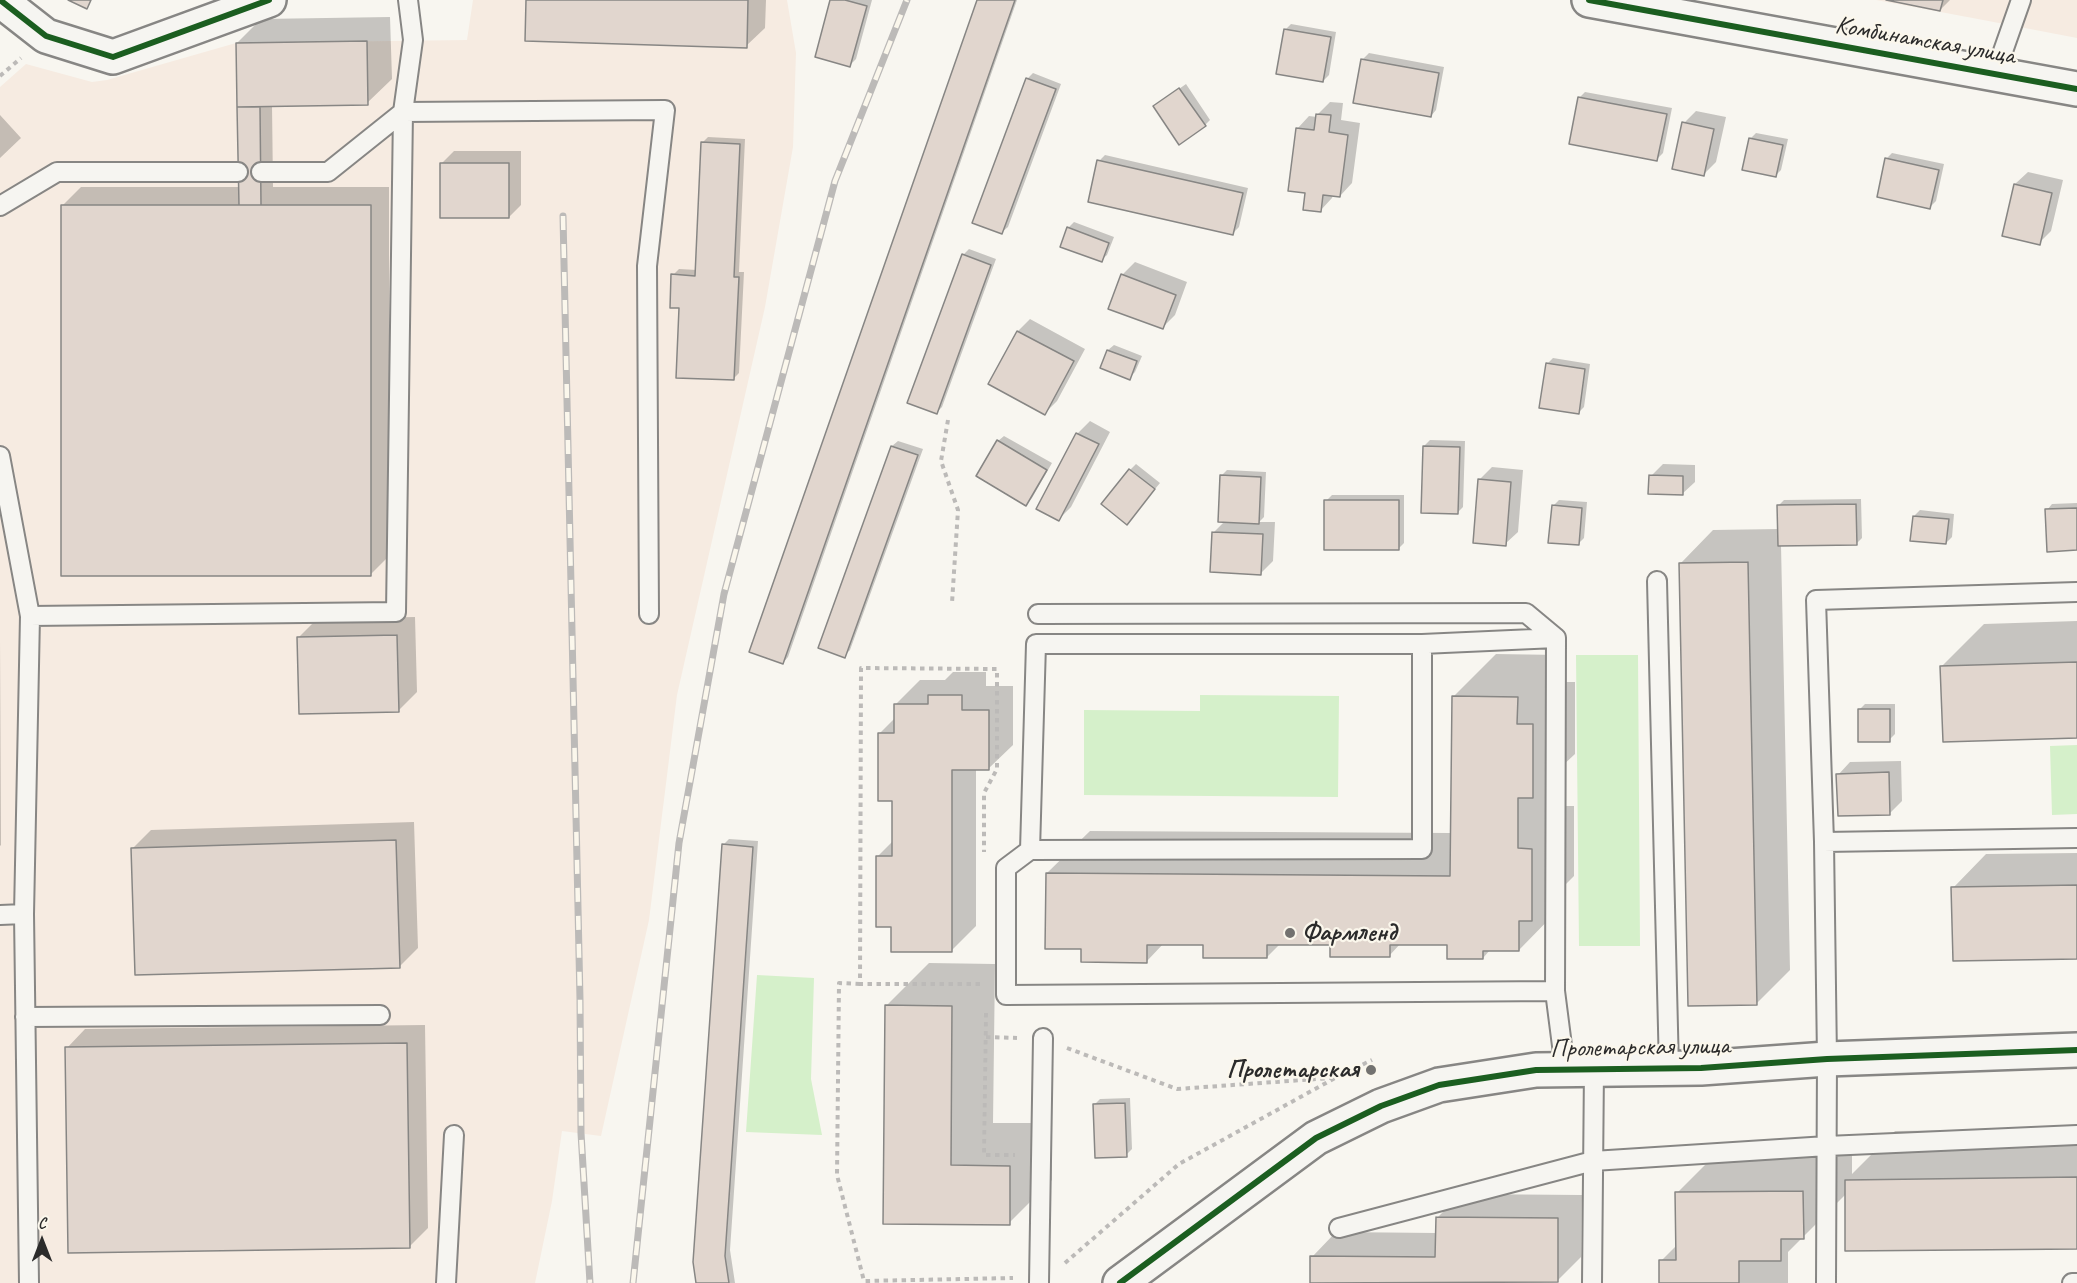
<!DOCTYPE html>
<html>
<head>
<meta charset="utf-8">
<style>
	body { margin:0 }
	#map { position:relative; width:2077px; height:1283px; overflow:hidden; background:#f8f6f0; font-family:Caveat,sans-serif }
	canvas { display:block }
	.north { position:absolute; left:12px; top:1211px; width:60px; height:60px; -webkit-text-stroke:4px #fbf7ec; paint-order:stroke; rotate:0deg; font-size:16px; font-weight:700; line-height:24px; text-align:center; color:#2b2b2b }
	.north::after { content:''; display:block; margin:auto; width:21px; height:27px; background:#2b2b2b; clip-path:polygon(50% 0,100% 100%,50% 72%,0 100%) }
</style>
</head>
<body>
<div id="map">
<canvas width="2077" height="1283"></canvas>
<div class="north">С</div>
</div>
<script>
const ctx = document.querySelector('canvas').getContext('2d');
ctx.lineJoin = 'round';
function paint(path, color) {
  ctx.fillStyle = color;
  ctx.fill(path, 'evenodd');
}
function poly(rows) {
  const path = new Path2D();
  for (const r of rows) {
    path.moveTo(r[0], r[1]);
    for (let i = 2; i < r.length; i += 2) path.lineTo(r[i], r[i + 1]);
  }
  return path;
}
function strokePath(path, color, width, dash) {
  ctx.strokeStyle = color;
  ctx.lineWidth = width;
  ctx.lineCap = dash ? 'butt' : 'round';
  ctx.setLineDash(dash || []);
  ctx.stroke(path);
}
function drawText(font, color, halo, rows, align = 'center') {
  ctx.font = font + ' Caveat,sans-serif';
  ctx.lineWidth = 4.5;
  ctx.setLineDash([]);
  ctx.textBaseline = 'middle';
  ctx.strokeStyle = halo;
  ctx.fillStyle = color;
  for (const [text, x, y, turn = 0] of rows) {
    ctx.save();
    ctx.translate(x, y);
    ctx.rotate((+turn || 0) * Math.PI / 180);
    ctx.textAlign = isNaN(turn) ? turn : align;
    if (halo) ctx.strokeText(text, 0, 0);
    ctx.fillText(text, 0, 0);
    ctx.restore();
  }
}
paint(poly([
	[473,0,787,0,796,53,793,147,765,307,677,695,649,920,601,1136,562,1131,552,1201,535,1283,0,1283,0,87,26,64,92,82,107,80,236,43,467,40],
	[1876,0,2077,0,2077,38,1978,19]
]), '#f6ebe1');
paint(poly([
	[1576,655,1638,655,1640,946,1579,946],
	[1200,695,1339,696,1338,797,1084,795,1084,710,1200,711],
	[2077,745,2077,814,2052,815,2050,746],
	[757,975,814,978,811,1079,822,1135,746,1132]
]), '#d5f0ca');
paint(poly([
	[527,0,766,0,765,28,746,46],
	[832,0,872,0,856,59,850,65],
	[978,0,1017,0,788,657,783,663],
	[1893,0,1950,0,1940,10],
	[390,17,392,79,367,103,272,105,273,187,389,187,389,556,371,574,62,206,81,187,240,187,237,43,261,19],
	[1291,24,1336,32,1329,75,1323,81,1285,30],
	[1369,53,1444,67,1436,110,1431,116,1355,102,1363,59],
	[1033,73,1061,84,1008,227,1002,232,1027,79],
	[1186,84,1210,120,1205,125,1155,106],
	[1585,92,1672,108,1663,153,1657,159,1579,98],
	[1330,102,1343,103,1341,120,1360,123,1352,183,1340,196,1333,195,1332,198,1320,211,1307,192,1297,129,1309,116,1317,117,1318,114],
	[1696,111,1726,117,1716,162,1703,175,1684,123],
	[0,115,21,138,0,158],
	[1756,133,1788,139,1781,170,1775,176,1751,138],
	[708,137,745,139,739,272,744,272,739,373,733,379,680,306,673,275,679,269,697,270,702,143],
	[454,151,521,151,521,205,509,217,441,164],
	[1892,153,1944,164,1936,201,1930,207,1886,159],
	[1105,155,1248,188,1239,227,1233,233,1099,161],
	[2028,172,2063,180,2051,231,2039,243,2015,184],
	[1074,222,1114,237,1107,255,1101,260,1068,228],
	[969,249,996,259,942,407,937,412,963,255],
	[1135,262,1187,282,1175,315,1162,328,1122,275],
	[1030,319,1085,349,1057,401,1045,413,990,384,1018,331],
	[1114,345,1142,356,1135,372,1129,378,1108,350],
	[1553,358,1590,364,1584,407,1578,413,1547,364],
	[1090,421,1110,432,1071,507,1059,519,1038,508,1077,434],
	[1004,436,1052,463,1032,498,1026,504,998,441],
	[1430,440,1465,441,1463,507,1458,512,1424,446],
	[898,441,923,449,850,650,844,656,820,647,892,446],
	[1136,464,1160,483,1127,523,1130,470],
	[1663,464,1695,465,1695,482,1682,494,1651,476],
	[1492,467,1523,470,1518,532,1505,544,1479,480],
	[1227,470,1266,472,1264,517,1259,522,1275,522,1273,561,1261,573,1213,533,1225,521,1221,476],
	[1332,495,1404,495,1404,543,1398,549,1326,501],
	[1861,499,1862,538,1856,544,1781,545,1790,970,1756,1004,1680,564,1713,530,1779,529,1778,506,1784,500],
	[1559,500,1587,502,1584,538,1578,544,1553,506],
	[2077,503,2077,549,2047,510,2052,504],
	[1920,510,1954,514,1952,537,1946,543,1914,516],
	[415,617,417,692,399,710,298,638,317,619],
	[2077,621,2077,736,1941,667,1984,624],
	[0,639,1,845,0,846],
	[1496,654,1560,655,1560,682,1575,682,1575,754,1560,768,1560,806,1574,806,1574,876,1561,889,1561,907,1519,950,1490,950,1483,958,1448,944,1401,943,1389,956,1332,944,1280,944,1267,957,1204,944,1164,943,1147,961,1083,948,1047,873,1090,831,1452,833,1453,697],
	[953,672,986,672,986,686,1013,686,1013,745,988,769,976,769,976,926,952,950,893,926,877,857,894,840,894,799,880,733,896,717,896,704,920,680,945,680],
	[1865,704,1895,704,1895,734,1889,740,1859,710],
	[1901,761,1902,801,1890,813,1838,775,1850,762],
	[414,822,418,948,399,967,133,848,151,830],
	[729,839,758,841,730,1250,735,1283,697,1283,723,845],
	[2077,853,2077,957,1953,888,1986,854],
	[929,963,995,964,993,1123,1052,1123,1052,1180,1009,1223,885,1222,886,1006],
	[425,1025,428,1228,409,1247,67,1048,85,1029],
	[1130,1098,1132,1149,1126,1155,1094,1105,1100,1099],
	[2077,1129,2077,1247,1846,1194,1788,1252,1788,1283,1661,1283,1661,1261,1677,1245,1677,1193,1726,1144,1852,1143,1852,1174,1895,1131],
	[1461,1194,1582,1195,1581,1257,1557,1281,1312,1283,1312,1257,1336,1232,1437,1233,1437,1218]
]), '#0003');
const building = poly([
	[68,0,91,0,87,9,68,0],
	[526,0,748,0,747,48,525,41,526,0],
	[830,0,845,0,867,6,850,67,815,57,830,0],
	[977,0,1015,0,783,664,749,652,977,0],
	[1886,0,1943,0,1940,11,1886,0],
	[1284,29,1331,37,1323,82,1276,74,1284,29],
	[367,41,368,105,237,107,236,43,367,41],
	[1361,59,1439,73,1431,117,1353,103,1361,59],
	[1026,78,1056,89,1002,234,972,223,1026,78],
	[1179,88,1206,126,1179,145,1153,106,1179,88],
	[1578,97,1667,114,1657,161,1569,144,1578,97],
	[237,107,260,107,261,205,239,205,237,107],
	[1316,114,1331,115,1329,132,1348,135,1340,197,1323,195,1321,212,1303,210,1305,193,1288,191,1296,128,1314,130,1316,114],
	[1682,122,1714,129,1704,176,1672,169,1682,122],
	[1749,138,1783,145,1776,177,1742,170,1749,138],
	[701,142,740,144,734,277,739,277,734,380,676,378,679,308,670,308,671,274,695,276,701,142],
	[1885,158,1939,170,1930,209,1877,197,1885,158],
	[1097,160,1243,193,1233,235,1088,202,1097,160],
	[440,163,509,163,509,218,440,218,440,163],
	[2014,184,2052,193,2040,245,2002,236,2014,184],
	[61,205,371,205,371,576,61,576,61,205],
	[1067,227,1109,243,1102,262,1060,247,1067,227],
	[962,254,991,265,937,414,907,403,962,254],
	[1121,274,1176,295,1163,329,1108,309,1121,274],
	[1017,331,1074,361,1045,415,988,384,1017,331],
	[1107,350,1137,361,1130,380,1100,368,1107,350],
	[1546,363,1585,369,1579,414,1539,408,1546,363],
	[1076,433,1099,444,1059,521,1036,509,1076,433],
	[997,440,1047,470,1026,506,976,476,997,440],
	[891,446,918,455,845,658,818,648,891,446],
	[1423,446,1460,447,1458,514,1421,513,1423,446],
	[1129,469,1155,489,1127,525,1101,504,1129,469],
	[1220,475,1261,477,1259,524,1218,522,1220,475],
	[1649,475,1683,476,1683,495,1648,494,1649,475],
	[1478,479,1511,482,1506,546,1473,543,1478,479],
	[1324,500,1399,500,1399,550,1324,550,1324,500],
	[1856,504,1857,545,1778,546,1777,505,1856,504],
	[1552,505,1582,508,1579,545,1548,543,1552,505],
	[2077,508,2077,550,2047,552,2045,509,2077,508],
	[1913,516,1949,519,1946,544,1910,541,1913,516],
	[1212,532,1263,534,1261,575,1210,572,1212,532],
	[1748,562,1757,1005,1688,1006,1679,563,1748,562],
	[397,635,399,712,299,714,297,637,397,635],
	[2077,662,2077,738,1943,742,1940,666,2077,662],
	[928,695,962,695,962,710,989,710,989,770,952,770,952,952,891,952,891,927,876,927,876,856,892,856,892,801,878,801,878,733,894,733,894,704,928,704,928,695],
	[1452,696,1518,697,1517,724,1533,724,1533,798,1518,798,1518,848,1532,849,1532,921,1519,921,1519,951,1483,951,1483,959,1447,959,1447,945,1390,945,1390,957,1330,957,1330,945,1267,945,1267,958,1203,958,1203,945,1147,945,1147,963,1081,962,1081,949,1045,949,1046,873,1450,876,1452,696],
	[1858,709,1890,709,1890,742,1858,742,1858,709],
	[1889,772,1890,815,1838,816,1836,774,1889,772],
	[396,840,400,968,135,975,131,848,396,840],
	[722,844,753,847,725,1256,729,1283,696,1283,693,1262,722,844],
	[2077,885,2077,959,1953,961,1951,887,2077,885],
	[885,1005,952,1006,951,1165,1010,1166,1010,1225,883,1224,885,1005],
	[407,1043,410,1248,68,1253,65,1047,407,1043],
	[1125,1103,1127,1157,1095,1158,1093,1104,1125,1103],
	[2077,1177,2077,1249,1845,1251,1845,1180,2077,1177],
	[1803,1191,1804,1239,1781,1239,1781,1261,1739,1261,1739,1283,1659,1283,1659,1260,1676,1260,1675,1192,1803,1191],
	[1436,1217,1558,1218,1558,1282,1310,1283,1310,1256,1435,1257,1436,1217]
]);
paint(building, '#e1d6ce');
strokePath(building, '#878684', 1.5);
const service = poly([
	[408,0,413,40,403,112,665,110,647,266,649,614],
	[1995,74,2021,0],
	[0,206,57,172,238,172],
	[0,456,30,616,396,612,403,112,328,172,261,172],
	[1657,581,1669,1069],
	[1038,614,1526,613,1556,638,1555,991,1565,1069],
	[1824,842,1816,600,2077,592],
	[1030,850,1422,849,1422,644],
	[0,915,24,914],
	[1555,991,1006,995,1006,868,1030,850,1036,644,1422,644,1556,638],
	[25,1017,380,1015],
	[1339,1228,1593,1161,1827,1146,2077,1135],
	[29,1283,24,914,30,616],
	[446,1283,454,1135],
	[1039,1283,1043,1038],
	[1592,1283,1594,1068],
	[1826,1283,1827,1059,1824,842,2077,838],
	[2072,1283,2077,1283]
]);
const minor = poly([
	[0,0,46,36,113,57,269,0],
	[1589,0,2077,89]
]);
const tertiary = poly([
	[1120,1283,1316,1138,1381,1106,1439,1085,1536,1070,1701,1068,1827,1059,2077,1050]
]);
strokePath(service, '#878684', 22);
strokePath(minor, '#878684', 38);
strokePath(tertiary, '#878684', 38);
strokePath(poly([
	[0,76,21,58],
	[948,420,941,461,958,510,952,603],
	[860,984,839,983,837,1175,864,1281,1013,1278],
	[980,984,860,984,861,668,997,669,997,769,984,793,984,852],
	[986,1013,984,1155,1015,1155],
	[986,1037,1017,1038],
	[1067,1048,1177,1089,1331,1078],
	[1065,1263,1179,1164,1335,1078,1372,1060]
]), '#bcbab8', 4, [4.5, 4.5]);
strokePath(service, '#f6f5f1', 18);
strokePath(minor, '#f6f5f1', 33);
strokePath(tertiary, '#f6f5f1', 33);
const rail = poly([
	[563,216,580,1000,581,1133,590,1283],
	[633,1283,679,843,724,594,835,181,907,0]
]);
strokePath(rail, '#bcbab8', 7);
strokePath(rail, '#fbf7ec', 4.5, [14]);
strokePath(poly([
	[0,0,46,36,113,57,269,0],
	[1589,0,2077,89],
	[1120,1283,1316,1138,1381,1106,1439,1085,1536,1070,1701,1068,1827,1059,2077,1050]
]), '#1b5e20', 6);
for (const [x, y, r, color] of [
	[1290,933,6,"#737270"],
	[1371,1070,6,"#737270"]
]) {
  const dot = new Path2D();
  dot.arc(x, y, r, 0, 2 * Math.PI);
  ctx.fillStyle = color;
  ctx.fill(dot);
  strokePath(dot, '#fbf7ec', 2);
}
drawText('26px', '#2b2b2b', '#fbf7ec', [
	["Комбинатская улица",1925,41,10],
	["Пролетарская улица",1640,1048,-1]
]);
drawText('bold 26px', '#2b2b2b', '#fbf7ec', [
	["Фармленд",1302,933],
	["Пролетарская",1359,1070,"right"]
], 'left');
</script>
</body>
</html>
